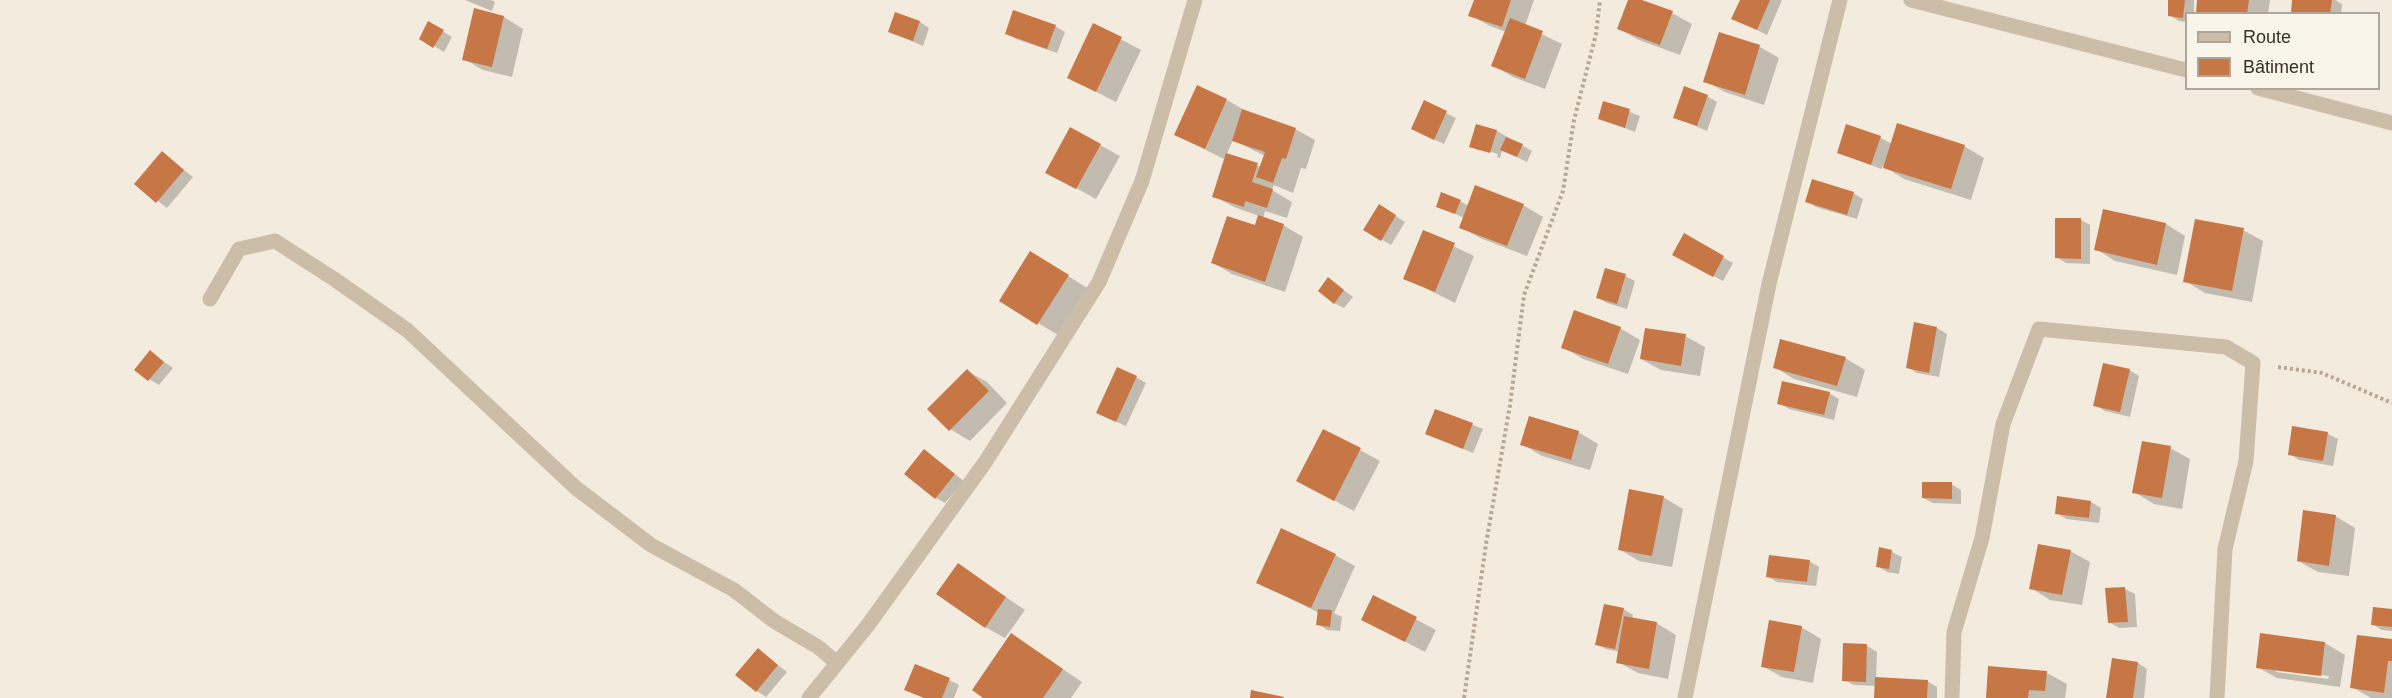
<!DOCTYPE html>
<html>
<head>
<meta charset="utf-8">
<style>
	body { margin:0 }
	#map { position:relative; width:2392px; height:698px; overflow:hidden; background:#f3ebdd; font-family:Arial,sans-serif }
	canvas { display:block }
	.legend { position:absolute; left:2185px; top:12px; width:195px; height:78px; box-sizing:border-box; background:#faf5e9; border:2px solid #aca69c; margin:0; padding:8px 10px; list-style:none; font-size:18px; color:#382f29 }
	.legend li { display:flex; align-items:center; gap:12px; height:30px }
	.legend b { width:30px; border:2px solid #aca69c }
</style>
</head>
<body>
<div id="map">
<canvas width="2392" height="698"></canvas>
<ul class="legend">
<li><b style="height:8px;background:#cbbda8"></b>Route</li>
<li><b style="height:16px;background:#c77646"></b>Bâtiment</li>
</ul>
</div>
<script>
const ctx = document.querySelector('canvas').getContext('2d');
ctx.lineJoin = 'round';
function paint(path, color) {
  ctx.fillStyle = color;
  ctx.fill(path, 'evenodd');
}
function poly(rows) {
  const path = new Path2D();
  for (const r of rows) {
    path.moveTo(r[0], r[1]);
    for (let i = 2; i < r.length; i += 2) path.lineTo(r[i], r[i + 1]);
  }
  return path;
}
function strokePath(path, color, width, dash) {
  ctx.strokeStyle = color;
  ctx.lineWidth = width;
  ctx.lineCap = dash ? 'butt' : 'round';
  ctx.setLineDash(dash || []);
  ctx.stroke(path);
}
paint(poly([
	[465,0,491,0,495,2,492,11],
	[1475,0,1534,0,1525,26,1562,44,1545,89,1513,77,1493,65,1506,32,1490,26,1470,15],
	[1630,0,1638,0,1672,13,1692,24,1680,55,1639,40,1619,29],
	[1741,0,1782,0,1767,35,1743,23],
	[2170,0,2194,0,2194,14,2186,14,2186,22,2179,21,2169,15],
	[2199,0,2270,0,2268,14,2197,14],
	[2294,0,2335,0,2342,4,2341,14,2292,14],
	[476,10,504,17,523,29,512,77,483,70,464,59],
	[920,22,929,28,923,46,889,32],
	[429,23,452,37,444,52,421,38],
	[1094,25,1141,50,1116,102,1069,78],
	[1055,26,1065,32,1057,53,1016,39,1007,34],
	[1720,34,1760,47,1779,58,1764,105,1725,92,1705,81],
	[1707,96,1717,102,1707,131,1675,117],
	[1227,100,1246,111,1295,129,1315,140,1306,169,1301,168,1293,193,1274,185,1272,190,1292,202,1287,218,1265,211,1263,219,1283,225,1303,237,1285,292,1232,274,1213,263,1256,227,1259,216,1234,207,1214,196,1226,160,1176,135],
	[1233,140,1265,156,1261,167,1227,154],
	[1424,102,1456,118,1444,144,1422,134],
	[1604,102,1640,116,1635,132,1599,118],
	[1477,126,1497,131,1532,151,1527,162,1502,150,1500,158,1497,157,1498,154,1479,148,1479,151,1471,146],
	[1847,126,1881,138,1892,144,1964,146,1984,158,1971,200,1904,179,1883,166,1881,169,1838,152],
	[1071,129,1120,156,1096,199,1047,172],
	[162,153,193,177,167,208,136,184],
	[1853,193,1863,199,1857,219,1816,207,1806,201],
	[1460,201,1469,206,1523,205,1543,217,1527,256,1480,238,1461,227,1464,218,1438,206],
	[1380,206,1405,222,1391,245,1366,230],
	[2104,211,2166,224,2185,236,2177,275,2115,261,2096,249],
	[2081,220,2090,225,2090,264,2066,263,2056,257],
	[2243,230,2263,241,2252,302,2205,293,2185,281],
	[1424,232,1474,256,1455,303,1405,278],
	[1684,236,1733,263,1723,281,1674,255],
	[1051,265,1087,288,1058,335,1001,301],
	[1625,276,1635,281,1627,309,1607,303,1597,297],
	[1329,279,1353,297,1344,308,1334,303],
	[1915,324,1937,328,1947,334,1939,377,1917,373,1907,367],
	[1620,328,1640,340,1628,374,1583,359,1563,347],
	[1685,336,1705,347,1700,376,1661,370,1641,359],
	[150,352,173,368,159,385,149,379],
	[1845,358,1865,370,1857,397,1794,379,1774,367],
	[2129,370,2139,376,2130,417,2105,411,2095,405],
	[967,371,987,382,1007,403,970,441,950,429],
	[1136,377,1146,383,1126,426,1108,418],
	[1829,393,1839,399,1834,420,1789,409,1779,403],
	[1436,410,1483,429,1473,453,1427,434],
	[2294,427,2328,434,2338,439,2333,466,2299,460,2290,454],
	[1578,432,1598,444,1590,470,1542,456,1522,444],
	[2170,448,2190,459,2182,509,2154,504,2134,492],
	[1360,450,1380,461,1354,511,1318,492],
	[924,451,964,481,945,503,936,498],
	[1951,484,1961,490,1961,504,1933,503,1923,498],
	[1663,497,1683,509,1672,567,1639,561,1619,549],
	[2059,498,2091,502,2101,508,2099,523,2066,519,2057,513],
	[2335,516,2355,528,2349,576,2318,572,2298,561],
	[1880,549,1892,552,1902,557,1899,574,1887,572,1877,566],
	[2070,551,2090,562,2082,605,2050,600,2031,588],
	[1335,555,1355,566,1334,613,1342,617,1340,631,1327,630,1318,624,1319,613,1258,582],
	[1809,561,1819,567,1816,586,1777,582,1767,576],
	[958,565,1025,610,1005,638,985,627],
	[2125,589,2135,594,2137,627,2119,628,2109,622],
	[1374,597,1436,630,1425,652,1383,630],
	[1623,609,1633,615,1632,619,1656,623,1676,635,1668,679,1638,673,1618,662,1620,652,1606,649,1596,644],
	[2392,611,2392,631,2382,630,2372,624],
	[1801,627,1821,639,1813,683,1782,677,1762,666],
	[1012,635,1082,682,1071,698,986,698],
	[2261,635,2325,643,2345,655,2340,687,2277,678,2257,667],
	[2276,669,2329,676,2328,679,2276,672],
	[2392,640,2392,698,2371,698,2352,687],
	[1867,646,1877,652,1876,679,1927,681,1937,687,1937,698,1875,698,1876,686,1854,685,1844,680],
	[758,650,787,672,766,697,757,691],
	[2138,663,2147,669,2144,698,2108,698],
	[2047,673,2067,684,2065,698,1988,698],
	[949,680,959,685,954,698,924,698,906,689]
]), '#0003');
paint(poly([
	[1474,0,1511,0,1502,27,1468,16],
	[1628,0,1642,0,1673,11,1660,45,1617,29],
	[1740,0,1770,0,1757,30,1731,19],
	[2168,0,2185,0,2183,18,2168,16],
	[2197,0,2249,0,2247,14,2196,14],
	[2292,0,2332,0,2330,14,2291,14],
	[474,8,504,16,492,67,462,60],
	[1013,10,1056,25,1047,49,1005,34],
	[895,12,920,21,913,41,888,32],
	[1510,18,1543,31,1525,79,1491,66],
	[428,21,444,30,433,48,419,39],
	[1093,23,1122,37,1096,92,1067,78],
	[1719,32,1760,45,1745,95,1703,82],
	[1197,85,1227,99,1205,149,1174,135],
	[1684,86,1708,95,1697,126,1673,118],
	[1424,100,1447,111,1434,140,1411,129],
	[1603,101,1630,109,1625,128,1598,119],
	[1242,109,1296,128,1286,159,1282,158,1273,183,1256,177,1265,152,1232,141],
	[1897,123,1965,145,1951,189,1883,168],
	[1476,124,1497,130,1490,153,1469,147],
	[1846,124,1881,136,1871,165,1837,153],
	[1070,127,1101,144,1076,189,1045,173],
	[1506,137,1523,144,1517,157,1500,150],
	[162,151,184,170,156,203,134,184],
	[1226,153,1258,163,1252,182,1273,189,1267,208,1245,201,1244,207,1212,197],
	[1812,179,1854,192,1847,215,1805,202],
	[1475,185,1524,204,1507,246,1459,228],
	[1441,192,1461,200,1455,214,1436,207],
	[1379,204,1396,215,1381,241,1363,230],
	[2103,209,2166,223,2157,265,2094,250],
	[1258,215,1284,224,1265,282,1211,263,1227,216,1255,225],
	[2055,218,2081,218,2081,259,2055,258],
	[2195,219,2244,228,2232,291,2183,282],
	[1423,230,1455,243,1435,292,1403,279],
	[1684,233,1724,256,1713,277,1672,255],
	[1030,251,1069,275,1037,325,999,301],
	[1605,268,1626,274,1617,304,1596,298],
	[1328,277,1344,290,1334,304,1318,291],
	[1574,310,1621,327,1608,364,1561,348],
	[1914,322,1937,327,1929,373,1906,368],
	[1645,328,1686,334,1681,366,1640,359],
	[1780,339,1846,357,1837,386,1773,368],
	[150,350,164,362,148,381,134,370],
	[2103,363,2130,369,2120,412,2093,406],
	[1117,367,1137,376,1116,422,1096,413],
	[967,369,989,391,949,431,927,409],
	[1782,381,1830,392,1824,415,1777,404],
	[1435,409,1473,423,1463,449,1425,434],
	[1529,416,1579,431,1571,460,1520,445],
	[2292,426,2328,432,2323,461,2288,455],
	[1323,429,1361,448,1334,501,1296,481],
	[2142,441,2171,446,2162,498,2132,493],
	[924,449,955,474,935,499,904,474],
	[1922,482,1952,482,1952,499,1922,498],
	[1629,489,1664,496,1652,556,1618,550],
	[2057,496,2091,501,2089,518,2055,514],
	[2303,510,2336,515,2329,566,2297,561],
	[1281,528,1336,554,1311,608,1256,583],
	[2038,544,2071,550,2062,595,2029,589],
	[1879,547,1892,550,1889,569,1876,567],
	[1769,555,1810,560,1807,582,1766,577],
	[958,563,1006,597,985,628,936,594],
	[2125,587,2128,622,2108,623,2105,588],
	[1373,595,1417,617,1405,642,1361,620],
	[1604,604,1624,608,1615,649,1595,645],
	[2373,607,2392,609,2392,627,2371,625],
	[1318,609,1332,610,1330,627,1316,625],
	[1624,616,1657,622,1649,669,1616,663],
	[1769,620,1802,626,1794,672,1761,667],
	[1011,633,1063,669,1043,698,983,698,972,690],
	[2260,633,2325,642,2321,676,2256,668],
	[2357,635,2392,639,2392,661,2388,661,2384,693,2350,688],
	[1843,643,1867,644,1866,682,1842,681],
	[758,648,778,665,756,692,735,675],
	[2112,658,2138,662,2133,698,2106,698],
	[915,664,950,678,942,698,924,698,904,690],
	[1988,666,2047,671,2045,691,2029,690,2028,698,1986,698],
	[1875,677,1928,680,1927,698,1874,698],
	[1251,690,1284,697,1284,698,1250,698]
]), '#c77646');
strokePath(poly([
	[2278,367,2322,373,2392,403],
	[1464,698,1486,544,1510,405,1524,295,1563,191,1574,120,1596,34,1600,0]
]), '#b7a793', 4, [3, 3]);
strokePath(poly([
	[1911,0,2186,70],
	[2258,88,2392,123],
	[210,299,239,249,275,241,334,279,407,330,576,488,651,545,734,590,774,621,818,647,837,663],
	[809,698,868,625,986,461,1099,282,1142,181,1195,0],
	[1685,698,1769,284,1840,0],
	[1952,698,1954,632,1982,538,2003,424,2039,329,2226,347,2253,363,2246,461,2225,549,2217,698]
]), '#cbbda8', 15);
</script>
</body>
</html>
